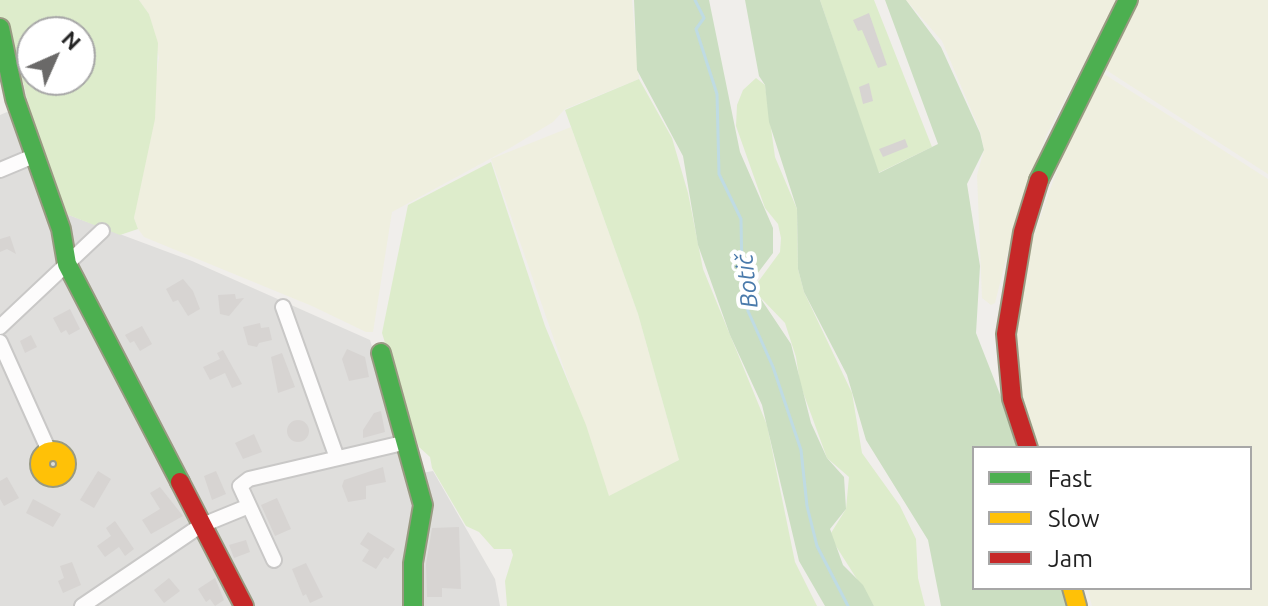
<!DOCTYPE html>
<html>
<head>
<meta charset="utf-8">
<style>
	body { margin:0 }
	#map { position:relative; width:1268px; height:606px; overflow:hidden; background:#f0eeeb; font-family:Ubuntu,sans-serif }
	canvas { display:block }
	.legend { position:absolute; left:972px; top:446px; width:280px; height:144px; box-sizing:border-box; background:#fff; border:2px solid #a7a7a7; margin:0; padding:10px 14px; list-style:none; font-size:24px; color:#222 }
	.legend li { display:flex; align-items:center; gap:16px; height:40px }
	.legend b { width:40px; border:2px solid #a7a7a7 }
	.north { position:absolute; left:16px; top:16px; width:80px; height:80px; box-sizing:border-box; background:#fff; border:2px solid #a7a7a7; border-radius:50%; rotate:45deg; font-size:22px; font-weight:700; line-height:32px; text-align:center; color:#222 }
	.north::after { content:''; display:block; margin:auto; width:28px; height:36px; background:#6a6968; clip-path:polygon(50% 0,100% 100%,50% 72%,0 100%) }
</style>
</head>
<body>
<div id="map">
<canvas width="1268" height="606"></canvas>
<ul class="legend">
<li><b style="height:10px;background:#4caf50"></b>Fast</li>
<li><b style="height:10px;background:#ffc107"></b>Slow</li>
<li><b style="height:10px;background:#c62828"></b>Jam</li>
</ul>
<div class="north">N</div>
</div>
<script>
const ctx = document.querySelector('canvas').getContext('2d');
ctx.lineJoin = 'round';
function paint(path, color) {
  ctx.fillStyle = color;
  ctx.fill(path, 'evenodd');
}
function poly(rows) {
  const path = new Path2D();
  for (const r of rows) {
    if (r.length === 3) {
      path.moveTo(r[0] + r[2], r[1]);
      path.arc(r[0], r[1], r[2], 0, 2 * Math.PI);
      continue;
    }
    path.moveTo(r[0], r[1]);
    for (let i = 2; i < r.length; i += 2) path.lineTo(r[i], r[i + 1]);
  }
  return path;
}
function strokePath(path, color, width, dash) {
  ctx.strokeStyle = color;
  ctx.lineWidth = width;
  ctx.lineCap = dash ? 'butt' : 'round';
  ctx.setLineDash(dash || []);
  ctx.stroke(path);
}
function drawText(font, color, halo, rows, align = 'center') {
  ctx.font = font + ' Ubuntu,sans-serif';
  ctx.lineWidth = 8;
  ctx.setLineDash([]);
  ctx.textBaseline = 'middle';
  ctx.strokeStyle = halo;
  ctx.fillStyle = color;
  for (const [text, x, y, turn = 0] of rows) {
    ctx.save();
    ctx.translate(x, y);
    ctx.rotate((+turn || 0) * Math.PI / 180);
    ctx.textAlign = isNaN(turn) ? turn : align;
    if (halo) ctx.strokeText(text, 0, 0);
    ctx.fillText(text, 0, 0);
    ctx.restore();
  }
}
paint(poly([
	[24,85,40,161,66,214,192,261,370,340,411,475,433,471,495,579,500,606,0,606,0,115,14,109,9,91]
]), '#dfdedc');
paint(poly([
	[139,0,632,0,639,79,565,109,553,122,510,148,392,212,373,332,366,332,312,306,144,237,138,229,134,218,159,58,149,14],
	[906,0,1117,0,1046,136,1020,204,995,303,991,305,982,298,977,175,984,150,980,131,942,41],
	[1138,0,1268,0,1268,174,1103,68],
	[1101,72,1268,179,1268,606,1092,606,1087,588,1250,588,1250,448,1038,448,1020,395,1013,349,1029,249,1072,128],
	[571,127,638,314,679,460,609,497,491,159]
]), '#efefdf');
paint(poly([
	[0,0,139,0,149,14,158,43,155,119,134,218,138,229,120,235,66,214,40,161,24,85,0,23],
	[32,32,80,32,80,80,32,80],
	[820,0,874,0,932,147,878,173],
	[756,78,765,85,775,157,797,209,798,269,804,292,852,393,862,453,900,506,916,539,918,578,925,606,874,606,834,543,831,533,846,509,849,477,827,458,800,384,796,357,785,323,759,296,758,282,780,252,781,238,778,224,765,208,736,126,737,105,743,90],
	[639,79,672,138,688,193,703,269,767,425,795,562,817,606,507,606,505,581,513,555,511,549,494,549,479,532,466,526,432,468,430,457,419,447,406,411,382,333,408,205,491,162,545,326,586,425,609,496,679,460,638,314,565,110]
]), '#ddeccb');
paint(poly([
	[634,0,709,0,740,152,773,228,773,253,754,278,759,296,791,344,811,423,827,458,844,477,846,509,830,529,843,565,863,585,874,606,825,606,799,561,762,405,730,335,698,245,683,156,637,70],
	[745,0,820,0,879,173,938,144,885,0,906,0,941,47,980,133,984,150,967,184,980,266,976,333,1021,448,974,448,974,588,1066,588,1072,606,941,606,928,540,866,440,847,375,804,292,798,269,797,209,769,122,765,85,759,76]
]), '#cbdec1');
strokePath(poly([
	[695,0,704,18,696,29,717,94,719,174,741,219,742,276,748,311,773,367,801,450,807,506,817,546,848,606]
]), '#bfdbe3', 3);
paint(poly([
	[869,13,887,65,878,68,862,30,858,31,853,20],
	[869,83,873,101,863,104,859,87],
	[905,139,908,147,883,157,879,149],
	[10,236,16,254,7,249,0,252,0,239],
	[183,279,193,291,200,309,188,316,178,300,173,302,166,289],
	[235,294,236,299,244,298,229,316,220,314,218,295],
	[70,309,80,329,69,335,66,330,61,333,53,318],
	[260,323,261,328,269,327,272,340,259,343,257,347,248,345,243,327],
	[142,326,152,344,140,351,134,341,130,343,125,335],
	[31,335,37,347,25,353,20,341],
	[347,349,365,357,369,377,349,381,342,359],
	[223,350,242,384,232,388,225,373,210,380,203,367,220,359,217,353],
	[282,353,295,387,278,393,271,357],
	[381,411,385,432,363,438,363,430,374,413],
	[298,431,11],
	[254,434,262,452,243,459,235,443],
	[383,467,386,482,366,486,366,499,348,502,342,486,344,480],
	[98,471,111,479,94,508,80,500],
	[216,471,226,494,212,500,204,476],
	[7,477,19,498,4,506,0,499,0,481],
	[160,487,183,516,151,534,142,520,160,509,150,493],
	[277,498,291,529,275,536,261,505],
	[33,499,61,514,53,527,26,513],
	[115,521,134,549,125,556,119,547,105,557,97,546,111,536,106,528],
	[459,527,461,589,442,588,442,597,427,597,426,564,432,528],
	[368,532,395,549,388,559,384,557,376,569,362,561,369,550,360,544],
	[246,540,250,552,234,558,229,545],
	[72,562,81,585,63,593,58,581,64,578,60,566],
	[306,563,323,597,310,603,306,594,303,596,292,569],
	[169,578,180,591,164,603,154,590],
	[215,578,224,600,215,606,210,599,206,602,198,589]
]), '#d7d4d2');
const street = poly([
	[0,170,36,155],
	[283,307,337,458],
	[0,327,102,231],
	[0,342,49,451],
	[274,560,240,486,249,479,407,442],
	[82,606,200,526,249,506]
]);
const fast = poly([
	[0,28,15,99,61,229,67,264,180,482],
	[1039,180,1128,0],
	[381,353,423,505,413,563,413,606]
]);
const slow = poly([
	[53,464,13],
	[1072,588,1077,606]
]);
const jam = poly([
	[1028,448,1012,399,1006,334,1023,232,1039,180],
	[180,482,244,606]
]);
strokePath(street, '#c9c8c7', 18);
strokePath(fast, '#999a82', 22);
strokePath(slow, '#999a82', 22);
strokePath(jam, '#999a82', 22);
strokePath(street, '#fdfcfc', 14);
strokePath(fast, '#4caf50', 18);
strokePath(slow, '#ffc107', 18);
strokePath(jam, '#c62828', 18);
drawText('italic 24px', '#4a7aab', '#fff', [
	["Botič",747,281,-96]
]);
</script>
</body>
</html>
